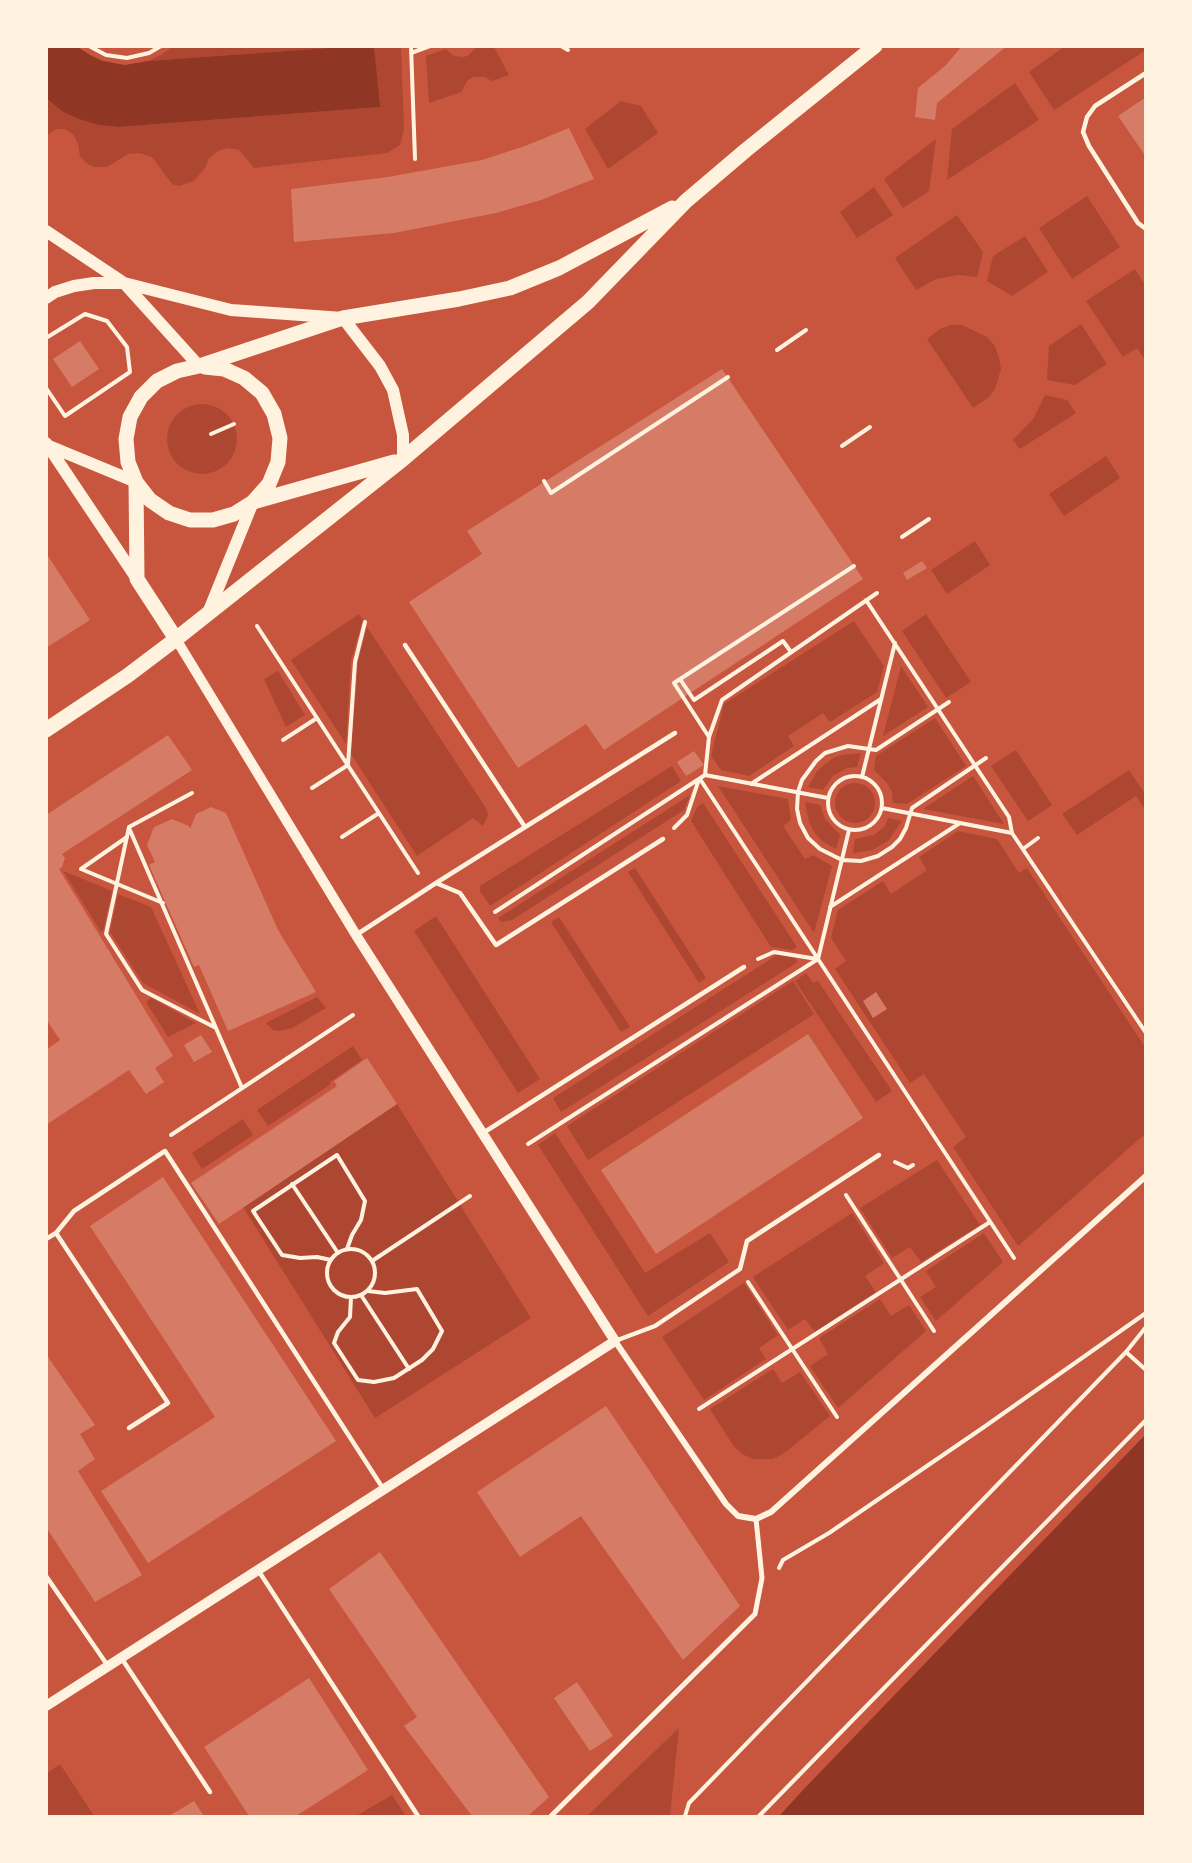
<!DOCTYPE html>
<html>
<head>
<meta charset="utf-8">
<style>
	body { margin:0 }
	#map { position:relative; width:1192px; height:1863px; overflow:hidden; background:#c8553d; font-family:"Work Sans",sans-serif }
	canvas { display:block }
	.frame { position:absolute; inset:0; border:48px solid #fff3e0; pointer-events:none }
</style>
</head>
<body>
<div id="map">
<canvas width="1192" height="1863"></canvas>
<div class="frame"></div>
</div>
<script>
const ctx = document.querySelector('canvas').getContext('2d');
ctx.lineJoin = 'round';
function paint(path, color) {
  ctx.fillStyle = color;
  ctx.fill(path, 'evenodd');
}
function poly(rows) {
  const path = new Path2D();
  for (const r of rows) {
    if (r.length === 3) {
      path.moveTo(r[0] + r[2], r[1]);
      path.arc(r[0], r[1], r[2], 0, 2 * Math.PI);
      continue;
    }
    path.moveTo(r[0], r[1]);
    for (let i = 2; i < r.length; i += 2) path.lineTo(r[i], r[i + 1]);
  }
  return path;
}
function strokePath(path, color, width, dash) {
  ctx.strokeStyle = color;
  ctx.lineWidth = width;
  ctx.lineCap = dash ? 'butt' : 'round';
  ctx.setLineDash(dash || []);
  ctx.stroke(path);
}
paint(poly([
	[1065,46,1145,46,1146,50,1054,110,1029,72],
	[172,47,343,47,148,61,161,55],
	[374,47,401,47,404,130,400,145,387,153,254,168,239,150,227,148,218,151,209,158,205,168,194,181,179,186,172,184,152,157,139,153,128,154,107,167,94,167,86,163,80,156,78,144,73,134,65,129,56,129,47,135,46,99,63,112,80,119,98,125,118,127,379,107],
	[476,47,494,47,509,75,492,81,485,77,473,77,467,81,461,92,429,103,426,56,446,49,454,56,464,57,469,55],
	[1015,83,1039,120,947,180,952,129],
	[621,101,641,106,658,133,608,169,585,129],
	[936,139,929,191,903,208,884,179],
	[874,187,893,215,857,238,840,212],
	[1087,196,1120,247,1072,279,1039,228],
	[957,215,983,252,977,277,959,275,936,279,916,290,895,258],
	[1025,236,1048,272,1012,296,987,281,993,256],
	[1135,269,1145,285,1145,360,1137,348,1123,357,1086,301],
	[1081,324,1107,364,1075,385,1047,380,1049,346],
	[951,325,962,325,987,337,995,346,999,358,1001,369,995,389,989,397,973,408,927,339,940,329],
	[1045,395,1067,400,1076,413,1020,449,1013,440,1033,419],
	[202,439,35],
	[1106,456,1120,478,1064,516,1049,494],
	[975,541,990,565,947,594,931,570],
	[359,614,363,620,351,660,346,744,291,660],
	[926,614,971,682,946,698,902,631],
	[854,621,884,666,877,692,830,722,823,713,788,736,794,746,749,776,721,770,711,756,724,704],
	[367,627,486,808,488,815,483,826,473,818,417,856,351,754,358,662],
	[901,666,928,707,883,736],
	[278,671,305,715,286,727,264,679],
	[935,718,966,766,907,804,893,803,892,792,887,783,874,770,876,756],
	[1016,750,1052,805,1028,821,991,766],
	[861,753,857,767,847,768,833,776,823,790,808,787,817,771,833,758,842,755],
	[672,766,681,781,490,906,480,891,480,886],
	[1129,770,1145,794,1145,810,1136,796,1077,835,1062,814],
	[973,776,1004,824,923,809],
	[855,803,20],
	[718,786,788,799,791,820,783,826,805,859,813,855,832,866,814,933],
	[690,795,684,810,512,920,501,922,498,918],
	[805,802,820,805,825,819,840,835,836,849,822,841,814,832,809,822],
	[703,803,797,947,792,950,771,947,691,821,697,807],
	[888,818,902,821,888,841,872,850,853,853,855,839,874,835,885,826],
	[958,831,997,839,1019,873,1027,868,1145,1047,1145,1134,1018,1246,953,1147,966,1137,924,1074,910,1083,835,969,846,961,831,938,838,910,883,881,891,894,927,870,919,857],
	[635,868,706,978,699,983,628,872],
	[63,871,112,891,103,931,101,932],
	[118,894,151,907,200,1014,143,983,110,932],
	[436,916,540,1079,518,1093,414,931],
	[559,917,630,1027,621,1032,551,922],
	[777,955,795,958,798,962,561,1112,553,1098],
	[806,973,813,983,818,981,892,1091,876,1102,795,981],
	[793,981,814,1014,588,1160,567,1126],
	[317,997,326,1008,292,1028,278,1031,273,1030,266,1023],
	[151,998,196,1023,168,1037,146,1002],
	[353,1046,362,1060,330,1082,331,1084,268,1126,257,1110],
	[397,1104,531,1318,375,1418,243,1207],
	[243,1119,253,1135,202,1169,192,1153],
	[555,1133,645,1273,710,1233,729,1262,648,1316,538,1145],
	[937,1160,980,1225,921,1262,910,1247,892,1258,860,1208],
	[852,1213,884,1263,865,1276,876,1292,815,1332,805,1319,788,1330,753,1277],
	[984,1233,1003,1262,936,1321,920,1297,936,1287,926,1271],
	[744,1283,778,1335,759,1348,766,1359,704,1400,662,1337],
	[880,1299,891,1316,909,1305,926,1331,838,1408,810,1366,828,1354,819,1338],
	[773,1369,782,1383,800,1372,830,1416,783,1454,773,1459,753,1459,742,1454,733,1445,710,1409],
	[679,1728,670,1816,587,1816],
	[60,1764,94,1816,47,1816,47,1773],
	[392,1795,406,1816,356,1816]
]), '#ae4732');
paint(poly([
	[374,47,380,107,118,127,98,125,79,119,63,112,47,99,47,47,78,47,90,55,103,61,125,65,148,61,343,47],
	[1145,1435,1145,1816,779,1816,803,1790]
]), '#8f3625');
paint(poly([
	[962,46,1007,46,937,103,935,120,915,117,918,88,946,65],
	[1146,97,1146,157,1118,116],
	[569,128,594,179,541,200,496,213,394,233,294,242,291,189,388,177,482,160,525,146],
	[80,341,99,369,72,387,53,359],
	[722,369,863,579,604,750,586,724,518,768,409,602,482,554,467,531],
	[46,553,90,620,46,648],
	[922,561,927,568,907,580,903,573],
	[168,735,192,770,62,854,65,858,62,867,59,869,173,1056,155,1068,164,1082,146,1094,129,1070,46,1125,46,1050,60,1040,46,1019,46,815],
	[694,751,704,765,686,776,677,762],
	[211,807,226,813,278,930,316,992,228,1031,199,965,194,967,149,865,155,862,147,845,154,827,172,819,189,826,190,829,196,814],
	[876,992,887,1009,873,1018,863,1001],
	[808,1034,863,1118,656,1254,601,1170],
	[201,1035,212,1052,194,1062,184,1045],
	[367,1058,397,1104,219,1224,191,1183,337,1086,334,1081],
	[163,1177,336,1441,148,1563,101,1491,215,1417,90,1226],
	[46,1354,95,1425,80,1434,95,1459,78,1471,142,1575,95,1602,46,1527],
	[606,1406,740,1606,683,1660,581,1516,520,1557,477,1492],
	[380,1552,549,1797,528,1816,472,1816,404,1726,417,1717,329,1589],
	[309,1678,368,1770,296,1816,249,1816,204,1747],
	[577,1682,613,1736,590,1751,554,1698],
	[194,1801,204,1816,169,1816]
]), '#d67c66');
strokePath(poly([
	[89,46,106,55,127,58,149,53,161,46],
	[411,46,415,159],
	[561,46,568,50],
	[411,53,430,46],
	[46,338,85,314,107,321,127,347,130,372,65,416,46,388],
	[777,350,806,330],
	[211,434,234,424],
	[842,446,870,427],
	[544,481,551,493,728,377],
	[902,537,929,519],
	[866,600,1009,817,1012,833,1146,1033],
	[257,626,418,873],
	[680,679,694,700,783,641,791,652],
	[949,702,876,750,848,746,825,753,816,761,802,780,798,792,797,809,800,823,808,838,820,849,842,860,861,861,878,856,892,847,900,839,906,828,912,808,986,758],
	[709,737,674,683,854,566],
	[283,740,317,718],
	[705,775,828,798],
	[855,803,27],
	[862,777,895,643],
	[700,779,1014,1258],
	[751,784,881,699],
	[312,788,348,765,355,662,365,622],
	[192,793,129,827,106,934,142,990,216,1028],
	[882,808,1012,833],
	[129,828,242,1088],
	[674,828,687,815,699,779],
	[342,837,379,813],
	[1023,849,1038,838],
	[81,869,163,903],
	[81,869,127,837],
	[830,907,960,823],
	[495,912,705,775,709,737,722,700,877,593],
	[758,959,774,952,817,959],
	[171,1135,353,1015],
	[528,1144,818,959,849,830],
	[895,1162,908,1168,913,1165],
	[292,1184,338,1253],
	[846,1195,934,1331],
	[351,1273,24],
	[331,1260,317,1257,300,1258,282,1255,253,1211,337,1155,365,1201,361,1220,352,1235,347,1249],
	[372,1261,470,1196],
	[748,1282,837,1417],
	[361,1295,409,1369],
	[351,1297,350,1317,338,1332,334,1343,358,1380,374,1382,394,1378,422,1360,433,1349,442,1331,417,1289,385,1293,368,1291],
	[1126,1352,1146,1370],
	[699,1409,990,1222],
	[779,1568,783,1560,829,1533,984,1427,1146,1313],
	[685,1816,689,1803,1126,1352,1146,1327],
	[759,1816,1146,1420]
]), '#fff3e0', 4);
strokePath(poly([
	[1146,73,1095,106,1087,117,1083,132,1089,146,1138,223,1146,229],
	[405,645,525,827],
	[436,883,675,733],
	[356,935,436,883,460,893,496,945,663,839],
	[483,1133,744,967],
	[56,1233,168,1403,129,1428],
	[46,1239,56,1233,74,1211,165,1151,384,1490],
	[615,1341,655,1326,740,1269,747,1241,879,1155],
	[258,1570,418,1816],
	[46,1576,108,1666],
	[122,1659,210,1792]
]), '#fff3e0', 4.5);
strokePath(poly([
	[551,1816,755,1614,762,1578,756,1519]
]), '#fff3e0', 5);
strokePath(poly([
	[615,1341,726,1504,738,1516,756,1519,771,1512,1146,1176]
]), '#fff3e0', 6);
strokePath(poly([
	[46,1706,615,1341,356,935,176,639]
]), '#fff3e0', 10);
strokePath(poly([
	[46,231,124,283,199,366],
	[46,298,55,292,74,286,94,283,124,283,231,310,343,318,380,366,393,390,403,435,403,459],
	[46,443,137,579],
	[49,446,136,482],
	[208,613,253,502]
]), '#fff3e0', 12);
strokePath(poly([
	[205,367,224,369,244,378,262,393,274,414,280,438,278,462,269,484,253,502],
	[394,462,253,502,234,514,213,520,190,520,169,513,150,500,136,482,128,462,126,439,130,417,141,397,157,381,177,371,199,366,343,318,459,299,510,288,559,268,672,208],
	[136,482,137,579,176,639],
	[46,730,127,676,176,639,403,459,588,302,686,201,746,150,875,46]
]), '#fff3e0', 15);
</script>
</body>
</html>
